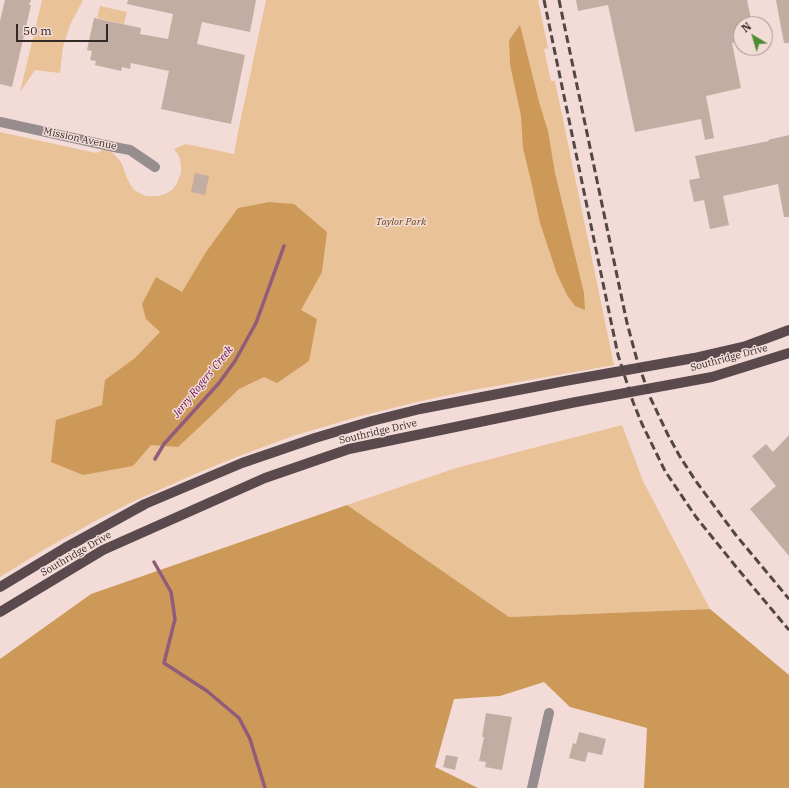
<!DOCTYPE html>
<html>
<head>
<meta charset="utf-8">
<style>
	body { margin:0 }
	#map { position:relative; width:789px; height:788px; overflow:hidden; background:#f3dbd8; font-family:"IBM Plex Serif",serif }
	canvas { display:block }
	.north { position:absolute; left:733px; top:16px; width:40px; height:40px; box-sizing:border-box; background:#f3dbd8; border:1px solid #a69492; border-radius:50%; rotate:322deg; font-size:11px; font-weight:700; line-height:16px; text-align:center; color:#332a28 }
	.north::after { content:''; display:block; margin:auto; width:14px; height:18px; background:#4c8d2f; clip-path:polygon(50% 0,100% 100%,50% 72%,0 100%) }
	.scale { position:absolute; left:16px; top:24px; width:92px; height:18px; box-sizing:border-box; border:2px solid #332a28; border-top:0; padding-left:5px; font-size:12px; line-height:14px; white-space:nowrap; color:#332a28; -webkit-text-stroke:3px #f3dbd8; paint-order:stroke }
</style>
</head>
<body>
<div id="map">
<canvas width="789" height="788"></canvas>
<div class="north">N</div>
<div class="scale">50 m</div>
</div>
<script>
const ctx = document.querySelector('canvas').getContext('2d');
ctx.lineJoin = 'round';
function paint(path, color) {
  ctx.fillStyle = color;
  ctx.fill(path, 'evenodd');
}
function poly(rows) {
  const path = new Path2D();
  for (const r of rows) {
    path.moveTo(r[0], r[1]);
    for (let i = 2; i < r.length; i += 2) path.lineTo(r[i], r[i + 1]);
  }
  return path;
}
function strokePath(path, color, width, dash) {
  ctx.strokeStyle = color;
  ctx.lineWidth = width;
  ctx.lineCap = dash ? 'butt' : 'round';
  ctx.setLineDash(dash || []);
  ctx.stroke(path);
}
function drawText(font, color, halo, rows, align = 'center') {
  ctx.font = font + ' "IBM Plex Serif",serif';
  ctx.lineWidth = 3;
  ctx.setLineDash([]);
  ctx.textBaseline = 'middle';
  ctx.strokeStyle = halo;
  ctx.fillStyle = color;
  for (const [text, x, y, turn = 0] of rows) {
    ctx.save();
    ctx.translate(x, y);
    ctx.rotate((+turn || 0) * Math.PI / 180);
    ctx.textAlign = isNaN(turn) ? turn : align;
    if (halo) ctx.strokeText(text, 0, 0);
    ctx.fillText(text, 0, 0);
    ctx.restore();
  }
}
paint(poly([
	[42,0,83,0,70,25,63,47,60,73,35,70,20,92],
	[266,0,538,0,548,48,544,49,551,81,555,81,614,365,473,390,421,401,357,417,293,436,239,456,195,474,130,503,99,519,45,549,0,577,0,132,96,153,103,150,108,151,113,153,121,162,123,167,127,178,130,184,134,190,146,196,158,196,165,194,172,190,176,185,181,173,181,166,180,159,179,156,174,149,186,144,234,154,238,132],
	[100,6,127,12,124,24,97,18],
	[622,425,643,481,710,609,509,617,347,505,456,468]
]), '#e9c397');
paint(poly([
	[520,25,539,102,548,131,555,173,584,293,585,310,575,306,567,295,557,274,540,223,531,181,523,148,521,116,510,64,509,40],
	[269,202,294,204,327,232,322,272,301,310,317,319,309,361,277,383,264,377,239,389,208,419,178,447,151,445,133,466,83,475,51,462,56,420,102,405,105,380,135,358,160,332,146,319,142,304,156,277,182,292,206,252,238,208],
	[347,505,509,617,710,609,789,675,789,788,644,788,647,728,570,707,544,682,500,696,454,699,435,767,478,788,0,788,0,659,91,594]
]), '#cd9958');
strokePath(poly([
	[155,459,164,444,219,383,235,361,256,323,284,246],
	[154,562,171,592,175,619,164,663,207,691,239,718,250,739,265,788]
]), '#905c7a', 3.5);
paint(poly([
	[5,0,31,0,29,5,31,5,12,87,0,84,0,21],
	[128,0,256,0,250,32,202,22,197,44,245,55,231,124,161,109,169,71,131,63,130,69,122,67,121,71,95,65,96,61,90,60,92,51,87,50,94,18,141,28,140,34,168,39,173,14,127,4],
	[576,0,747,0,752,24,741,24,741,41,732,43,741,88,706,96,714,138,705,140,701,119,635,132,608,5,578,11],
	[776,0,789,0,789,43,784,43],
	[789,135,789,217,784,217,778,184,723,196,729,225,710,229,704,200,694,202,689,180,700,178,695,156,769,141,768,140],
	[195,173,209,176,205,195,191,192],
	[789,435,789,556,750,509,776,486,752,456,766,444,773,452],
	[486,713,512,717,502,770,485,767,486,762,479,761,484,737,482,737],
	[579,732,606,739,602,755,588,752,585,762,569,758,573,743,576,744],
	[446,755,458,757,455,770,443,767]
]), '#c1ada2');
strokePath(poly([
	[0,122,114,147,130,150,155,167],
	[532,788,549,713]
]), '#978d8f', 10);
strokePath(poly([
	[0,587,65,548,145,504,242,463,315,438,372,421,420,409,565,381,694,358,746,346,789,330],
	[0,612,103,550,265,478,349,449,576,402,712,377,789,353]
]), '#5a4a4d', 10);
strokePath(poly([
	[544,0,618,355,633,402,642,424,665,471,696,517,737,568,789,630],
	[559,0,627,323,637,360,650,397,668,435,679,455,695,480,735,534,789,599]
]), '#534745', 3, [8, 4]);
drawText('10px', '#332a28', '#f3dbd8', [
	["Mission Avenue",80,139,12],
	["Southridge Drive",729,358,-15],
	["Southridge Drive",378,432,-13],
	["Southridge Drive",76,554,-30]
]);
drawText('italic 10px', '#684512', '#f3dbd8', [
	["Taylor Park",401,222]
]);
drawText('italic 11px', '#630d4a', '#f3dbd8', [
	["Jerry Rogers' Creek",203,382,-51]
]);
</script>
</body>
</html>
